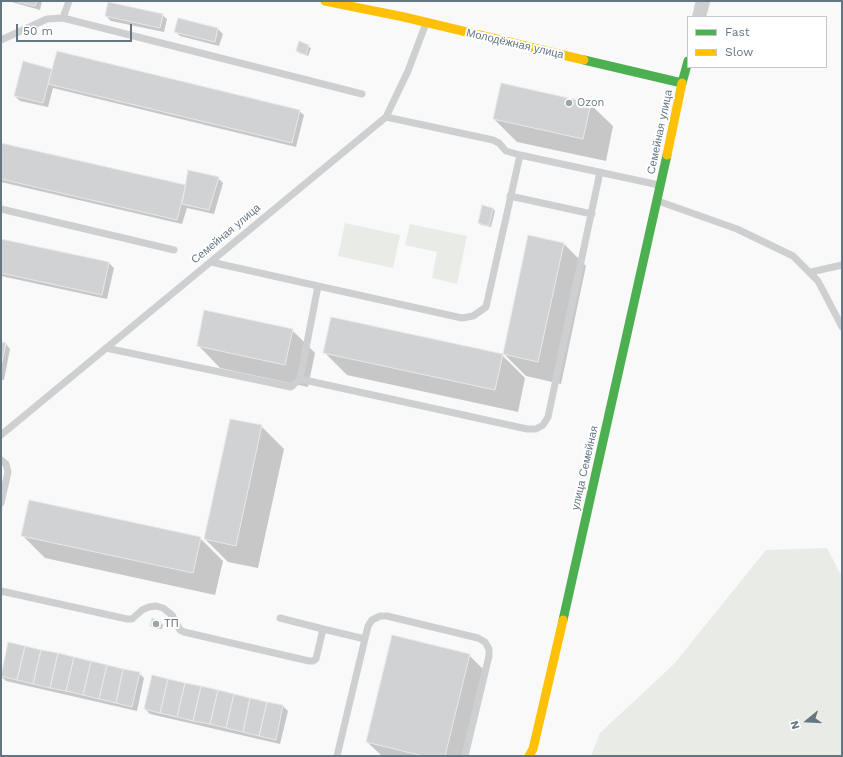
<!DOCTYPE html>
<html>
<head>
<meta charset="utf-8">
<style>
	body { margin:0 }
	#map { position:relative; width:843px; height:757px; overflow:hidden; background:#f9f9f9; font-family:"Work Sans",sans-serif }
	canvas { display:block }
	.frame { position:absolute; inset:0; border:2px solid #657683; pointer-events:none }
	.legend { position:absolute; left:687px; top:16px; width:140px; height:52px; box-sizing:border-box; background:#fff; border:1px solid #c1c8cd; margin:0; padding:5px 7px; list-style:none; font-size:12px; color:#657683 }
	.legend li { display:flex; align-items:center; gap:8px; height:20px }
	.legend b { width:20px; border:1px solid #c1c8cd }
	.north { position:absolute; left:787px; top:701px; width:40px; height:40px; -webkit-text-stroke:3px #fff; paint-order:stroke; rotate:252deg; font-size:11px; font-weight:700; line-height:16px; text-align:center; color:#657683 }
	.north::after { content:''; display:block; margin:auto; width:14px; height:18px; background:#657683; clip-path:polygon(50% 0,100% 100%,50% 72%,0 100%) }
	.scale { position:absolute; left:16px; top:24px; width:116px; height:18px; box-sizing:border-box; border:2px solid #657683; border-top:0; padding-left:5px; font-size:12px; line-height:14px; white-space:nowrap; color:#657683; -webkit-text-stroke:3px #fff; paint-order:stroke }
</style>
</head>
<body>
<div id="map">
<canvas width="843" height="757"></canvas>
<div class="frame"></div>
<ul class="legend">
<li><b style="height:5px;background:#4caf50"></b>Fast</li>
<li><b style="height:5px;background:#ffc107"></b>Slow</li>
</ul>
<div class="north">N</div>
<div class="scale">50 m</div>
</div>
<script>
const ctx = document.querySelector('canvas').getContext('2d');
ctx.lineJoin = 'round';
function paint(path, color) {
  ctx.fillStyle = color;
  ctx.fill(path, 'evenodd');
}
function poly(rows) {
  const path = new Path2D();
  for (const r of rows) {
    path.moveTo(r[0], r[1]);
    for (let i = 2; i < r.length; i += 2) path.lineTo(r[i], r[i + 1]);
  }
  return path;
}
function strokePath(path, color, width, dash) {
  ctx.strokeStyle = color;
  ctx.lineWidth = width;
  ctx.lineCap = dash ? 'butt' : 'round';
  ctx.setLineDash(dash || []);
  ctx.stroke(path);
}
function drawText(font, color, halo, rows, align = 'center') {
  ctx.font = font + ' "Work Sans",sans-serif';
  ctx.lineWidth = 4;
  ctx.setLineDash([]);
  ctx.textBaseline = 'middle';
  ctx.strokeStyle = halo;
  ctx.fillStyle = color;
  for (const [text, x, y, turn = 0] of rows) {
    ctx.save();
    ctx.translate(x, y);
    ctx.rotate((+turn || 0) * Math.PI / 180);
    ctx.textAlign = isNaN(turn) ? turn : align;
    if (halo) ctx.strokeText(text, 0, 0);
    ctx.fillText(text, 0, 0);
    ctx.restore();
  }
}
paint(poly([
	[345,223,400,235,393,268,338,256],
	[410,224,467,236,457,284,432,278,437,252,405,245],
	[827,548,842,577,842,756,591,756,600,733,674,664,766,550]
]), '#e8ebe6');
paint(poly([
	[8,1,42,1,40,10],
	[162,15,167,19,164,32,111,21,106,16],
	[178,19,218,29,223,34,219,46,180,36,175,31],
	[300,43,311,48,308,56,299,53,297,51],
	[24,63,52,70,299,111,304,115,296,147,53,88,48,107,20,101,15,96],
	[590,104,613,126,606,161,517,142,494,119],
	[1,144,186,186,218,178,223,183,214,214,187,208,182,224,1,182],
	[492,208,495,211,491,227,481,225,479,223],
	[1,240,109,263,114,268,107,299,1,276],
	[564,244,586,266,561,384,526,376,504,354],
	[292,330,315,353,308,387,220,368,198,345],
	[1,343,6,344,10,349,4,380,1,380],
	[324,352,502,355,525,378,518,412,347,375],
	[261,426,284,449,258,568,228,562,205,539],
	[22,535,200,538,223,561,215,595,45,558],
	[161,623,163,625,162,629,153,628,151,626],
	[469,655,483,669,462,756,382,756,367,742],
	[139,673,144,678,137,711,6,681,1,676],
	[152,676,283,706,288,711,280,744,150,714,145,709]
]), '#0003');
const building = poly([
	[15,1,37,1,35,6,15,1],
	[108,2,163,14,160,28,105,16,108,2],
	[178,18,218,28,215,42,174,32,178,18],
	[299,41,309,45,306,55,296,51,299,41],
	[57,51,300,110,292,143,48,84,57,51],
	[23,61,52,69,43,103,14,96,23,61],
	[501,83,591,103,583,139,493,119,501,83],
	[1,143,186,185,177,220,1,179,1,143],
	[188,170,219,177,209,210,182,204,188,170],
	[482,205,493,208,489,226,478,223,482,205],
	[528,235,564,243,538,362,503,354,528,235],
	[1,239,109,262,102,295,1,273,1,239],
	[204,310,293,329,285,365,197,346,204,310],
	[331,317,503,354,495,390,323,353,331,317],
	[1,342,6,343,1,367,1,342],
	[230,419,262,425,236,546,204,539,230,419],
	[29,500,201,537,193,573,21,536,29,500],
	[152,618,161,622,160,628,150,626,152,618],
	[392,635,470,654,445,756,423,756,366,742,392,635],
	[8,642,25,646,17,680,1,676,8,642],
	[25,646,41,650,33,684,17,680,25,646],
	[41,650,58,653,50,688,33,684,41,650],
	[58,653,74,657,66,691,50,688,58,653],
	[74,657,91,661,83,695,66,691,74,657],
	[91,661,107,665,99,699,83,695,91,661],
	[107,665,123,669,116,703,99,699,107,665],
	[123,669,140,672,132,707,116,703,123,669],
	[152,675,168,679,160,713,144,709,152,675],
	[168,679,185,683,177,717,160,713,168,679],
	[185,683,201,686,193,721,177,717,185,683],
	[201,686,218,690,210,724,193,721,201,686],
	[218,690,234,694,226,728,210,724,218,690],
	[234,694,250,698,243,732,226,728,234,694],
	[250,698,267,702,259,736,243,732,250,698],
	[267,702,283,705,276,740,259,736,267,702]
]);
paint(building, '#d0d2d3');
strokePath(building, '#e8e8e8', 1);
strokePath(poly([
	[63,18,69,1],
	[1,40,47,19,63,18,362,94],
	[386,117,493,140,499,143,506,151,520,155],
	[510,196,592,214],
	[658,201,737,229,793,256,818,281,842,327],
	[1,209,174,250],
	[211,262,318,286],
	[811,272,842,265],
	[106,348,291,387,300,379,318,286,462,318,473,316,486,307,520,155,659,185],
	[300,379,527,429,536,429,543,425,548,417,600,172],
	[1,435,386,117,408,71,426,23],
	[1,460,6,464,8,472,1,503],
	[1,591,127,619,132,619,142,610,149,607,156,606,163,608,172,615,180,630,184,632,309,661,313,661,316,659,323,629,365,639],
	[280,618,323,629],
	[337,756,368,626,372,620,380,616,387,616,478,638,485,642,489,649,489,656,465,756]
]), '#cecfd0', 7);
strokePath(poly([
	[699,17,703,1]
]), '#cecfd0', 14);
strokePath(poly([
	[584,60,682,83,688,61],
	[563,620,667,155]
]), '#4caf50', 9);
strokePath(poly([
	[325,1,404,17,584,60],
	[667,155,682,83],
	[529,756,533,749,563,620]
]), '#ffc107', 9);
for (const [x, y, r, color] of [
	[569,103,4,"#99a4ac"],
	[156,624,4,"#99a4ac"]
]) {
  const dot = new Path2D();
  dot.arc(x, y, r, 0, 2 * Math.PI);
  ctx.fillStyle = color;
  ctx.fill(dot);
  strokePath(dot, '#fff', 1.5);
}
drawText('11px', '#657683', '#fff', [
	["Молодёжная улица",515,44,13],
	["Семейная улица",660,132,-78],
	["Семейная улица",226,234,-40],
	["улица Семейная",585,468,-77]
]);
drawText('11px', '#657683', '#fff', [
	["Ozon",577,103],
	["ТП",164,624]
], 'left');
</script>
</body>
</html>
